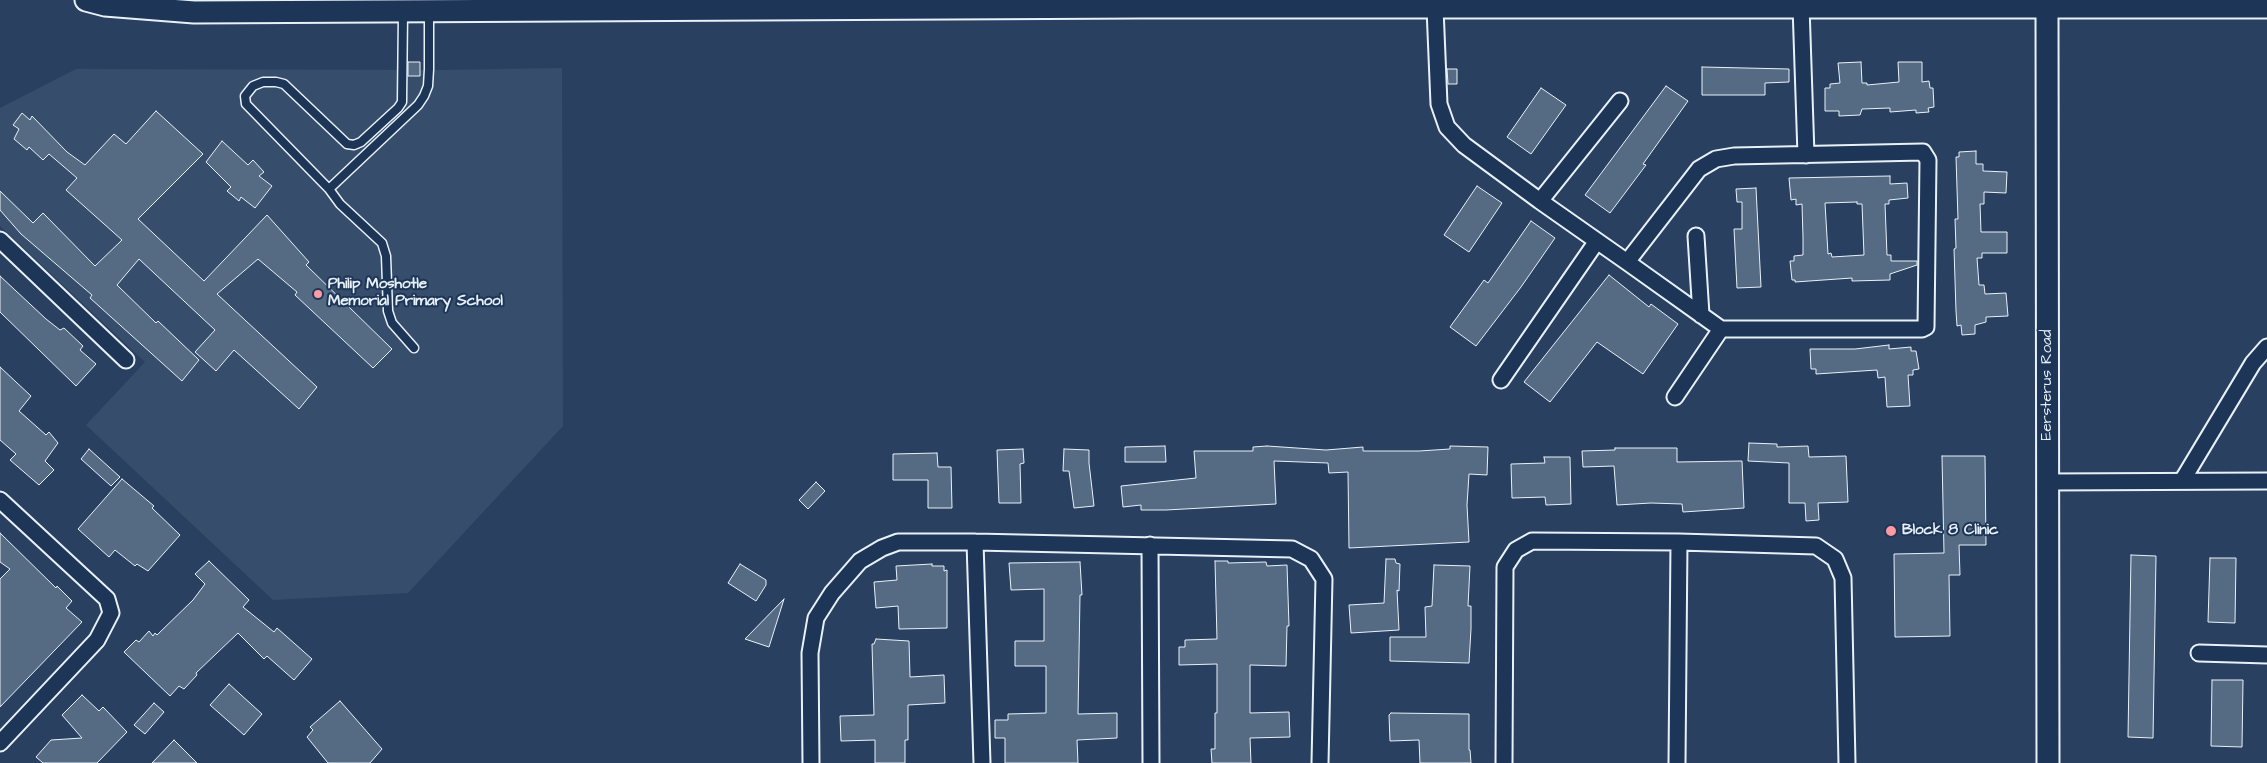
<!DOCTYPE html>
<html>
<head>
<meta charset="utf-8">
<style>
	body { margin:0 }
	canvas { display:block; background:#294061 }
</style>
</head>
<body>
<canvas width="2267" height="763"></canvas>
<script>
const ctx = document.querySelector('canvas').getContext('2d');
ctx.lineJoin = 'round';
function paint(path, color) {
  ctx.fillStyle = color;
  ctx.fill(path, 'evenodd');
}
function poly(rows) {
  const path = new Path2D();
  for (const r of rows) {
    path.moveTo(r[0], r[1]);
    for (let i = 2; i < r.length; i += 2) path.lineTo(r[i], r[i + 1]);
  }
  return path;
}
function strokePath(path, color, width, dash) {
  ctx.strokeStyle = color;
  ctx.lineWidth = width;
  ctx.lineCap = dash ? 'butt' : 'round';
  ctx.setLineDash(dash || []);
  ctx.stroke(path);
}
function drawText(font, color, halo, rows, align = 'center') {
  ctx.font = font + ' "Architects Daughter",sans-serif';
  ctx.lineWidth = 4;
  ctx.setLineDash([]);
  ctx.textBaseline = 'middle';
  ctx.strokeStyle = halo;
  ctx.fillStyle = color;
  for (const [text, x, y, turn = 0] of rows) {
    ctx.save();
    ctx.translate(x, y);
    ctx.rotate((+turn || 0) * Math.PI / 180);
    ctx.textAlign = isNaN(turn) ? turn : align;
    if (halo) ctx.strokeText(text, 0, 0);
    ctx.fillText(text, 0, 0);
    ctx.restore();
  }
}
paint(poly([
	[562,68,563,426,408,593,273,600,86,425,145,362,0,226,0,108,76,69,442,70]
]), '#364d6b');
const building = poly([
	[408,62,420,62,420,76,408,76,408,62],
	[1861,62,1862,83,1867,83,1867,85,1899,82,1898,62,1922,62,1922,82,1929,81,1930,88,1933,88,1934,107,1928,108,1929,112,1916,113,1916,110,1890,112,1890,108,1862,109,1860,115,1839,116,1839,111,1825,111,1825,88,1830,88,1830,84,1840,83,1838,63,1861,62],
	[1702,67,1789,69,1789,82,1765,83,1765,95,1702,95,1702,67],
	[1447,69,1457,69,1457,84,1448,84,1447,69],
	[1666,86,1688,101,1643,164,1646,165,1610,213,1585,195,1666,86],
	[1541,88,1566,105,1531,154,1507,137,1541,88],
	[156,111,203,154,138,219,204,281,267,215,309,262,306,265,392,349,373,368,295,295,297,292,258,259,217,294,317,387,299,409,234,350,216,371,195,352,215,330,139,259,117,285,156,323,158,321,199,360,182,381,90,298,92,295,21,234,0,210,0,191,33,223,43,213,95,266,122,240,66,190,77,178,49,154,43,160,29,147,27,150,14,139,19,129,13,125,22,113,30,120,32,116,67,152,85,165,114,134,126,144,156,111],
	[222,141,248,165,253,160,264,172,259,176,272,186,255,208,241,197,239,201,227,191,231,187,206,162,222,141],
	[1976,151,1976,164,1983,164,1983,171,2007,172,2006,193,1984,192,1984,204,1980,204,1981,232,2007,232,2007,253,1982,253,1982,258,1977,258,1979,285,1984,285,1985,294,2006,293,2008,316,1986,317,1986,322,1975,325,1975,334,1962,335,1961,325,1957,326,1956,311,1954,249,1956,248,1955,219,1958,219,1956,157,1959,157,1959,152,1976,151],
	[1890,176,1890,184,1907,183,1908,198,1889,200,1889,204,1885,204,1887,255,1891,255,1891,261,1917,261,1917,265,1890,274,1890,280,1852,281,1852,278,1795,282,1795,280,1792,280,1790,261,1794,261,1794,256,1803,255,1803,237,1802,204,1796,205,1796,199,1791,200,1789,178,1890,176],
	[1857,202,1857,204,1862,204,1864,255,1832,257,1831,253,1828,254,1825,203,1857,202],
	[1477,186,1502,203,1469,252,1444,235,1477,186],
	[1756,188,1761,287,1737,288,1734,229,1742,229,1742,202,1737,202,1736,189,1756,188],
	[1531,221,1555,238,1521,287,1476,346,1450,327,1484,280,1488,283,1531,221],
	[1609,275,1649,307,1651,304,1678,324,1643,374,1597,342,1550,402,1524,382,1609,275],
	[0,276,46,319,60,330,64,328,83,346,80,350,96,364,76,386,0,312,0,276],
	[1889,345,1889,349,1911,347,1911,351,1916,351,1919,369,1913,370,1913,375,1908,375,1910,406,1887,407,1885,377,1878,378,1877,370,1816,374,1816,369,1811,369,1810,349,1855,349,1889,345],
	[0,367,31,396,19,411,46,435,49,432,58,443,45,461,54,470,39,485,10,460,16,454,0,440,0,367],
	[1749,443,1777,444,1777,447,1808,446,1809,457,1846,456,1848,502,1818,503,1819,520,1806,521,1805,503,1789,503,1789,463,1748,461,1749,443],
	[1165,446,1166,462,1125,462,1125,447,1165,446],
	[1267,446,1326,450,1363,447,1363,451,1419,451,1450,449,1450,446,1488,447,1487,475,1469,474,1467,505,1469,542,1349,548,1348,472,1329,473,1328,463,1274,461,1276,504,1166,510,1141,510,1141,505,1123,507,1121,486,1196,478,1194,451,1253,451,1253,447,1267,446],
	[1615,448,1677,448,1677,462,1742,461,1744,508,1683,512,1682,504,1651,503,1617,505,1614,466,1583,467,1582,451,1615,450,1615,448],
	[89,449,120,477,111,486,81,459,89,449],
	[1023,449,1024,463,1020,464,1021,503,999,503,997,450,1023,449],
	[1064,449,1089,450,1089,463,1094,506,1074,508,1069,471,1063,471,1064,449],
	[937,453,938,467,951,467,952,508,928,508,928,480,893,480,893,454,937,453],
	[1942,456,1985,456,1986,545,1959,545,1960,575,1949,575,1950,636,1895,637,1894,554,1944,553,1942,456],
	[1544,457,1570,457,1571,504,1546,505,1545,497,1512,498,1511,464,1545,463,1544,457],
	[122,479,154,506,152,508,180,535,148,571,137,564,135,566,115,550,109,557,78,529,122,479],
	[816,482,825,491,808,509,799,500,816,482],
	[0,533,56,588,57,586,72,601,66,608,82,622,0,707,0,579,10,569,0,562,0,533],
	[2131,555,2156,556,2153,738,2128,737,2131,555],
	[2210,558,2236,558,2235,623,2208,622,2210,558],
	[1386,559,1395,559,1396,563,1400,564,1399,591,1397,590,1399,630,1351,633,1349,605,1384,603,1386,559],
	[209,561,249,600,243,607,274,632,277,628,312,659,294,680,267,656,264,659,238,633,196,673,197,675,184,689,179,686,170,696,124,652,136,640,139,642,149,631,153,636,155,633,157,635,193,600,205,584,195,574,209,561],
	[1215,561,1228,561,1228,563,1266,562,1267,566,1287,565,1289,626,1287,626,1286,666,1250,665,1250,713,1289,712,1290,737,1250,738,1251,763,1212,763,1211,749,1215,749,1215,713,1217,713,1217,664,1179,665,1179,647,1185,647,1185,640,1217,639,1215,561],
	[1080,562,1082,595,1080,595,1078,714,1117,713,1117,738,1077,740,1078,763,1005,763,1005,738,995,738,995,720,1008,720,1008,714,1046,713,1046,666,1015,666,1015,641,1044,641,1044,589,1011,590,1009,563,1080,562],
	[740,564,766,580,766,585,756,601,728,583,740,564],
	[932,564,932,566,944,566,944,571,947,570,947,628,899,629,898,606,876,608,874,582,897,580,896,566,932,564],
	[1434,565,1470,566,1468,606,1471,606,1471,629,1469,663,1390,661,1390,637,1426,637,1425,607,1432,606,1434,565],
	[784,599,769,647,745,639,784,599],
	[876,639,909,641,910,677,944,675,945,703,908,705,908,740,905,740,905,763,875,763,875,740,841,741,840,716,874,715,872,644,874,644,876,639],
	[2212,680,2243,680,2242,747,2211,746,2212,680],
	[229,684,262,714,244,735,210,705,229,684],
	[82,695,99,711,103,707,127,732,97,763,43,763,36,757,51,740,82,738,62,715,82,695],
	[340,701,382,749,370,763,328,763,307,737,313,730,310,727,340,701],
	[154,703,164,712,145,734,134,725,154,703],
	[1391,713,1469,714,1469,750,1470,750,1471,763,1420,763,1419,740,1390,741,1389,715,1391,713],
	[174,740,197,763,152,763,174,740]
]);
paint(building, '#556a83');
strokePath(building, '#e8f1f8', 1);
const lane = poly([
	[403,13,402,102,398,108,361,142,354,145,347,144,284,84,276,82,263,82,253,86,245,96,246,104,329,189,418,105,424,96,428,86,429,69,429,13],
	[329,189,340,204,382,243,386,256,388,311,392,323,414,348]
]);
const street = poly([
	[1801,6,1806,155],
	[1435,8,1439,104,1447,127,1464,145,1540,201,1597,241,1627,262,1721,329,1922,329,1926,327,1928,160,1923,152,1734,156,1716,159,1699,169,1627,262],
	[1540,201,1620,101],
	[1696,236,1701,315],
	[0,240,126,360],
	[1501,380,1597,241],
	[1675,397,1721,329],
	[2182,481,2253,363,2267,347],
	[2048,482,2267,481],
	[0,500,107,599,111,613,97,640,0,743],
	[975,542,982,763],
	[1150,545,1151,763],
	[2199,653,2267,655],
	[811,763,810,653,816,618,832,593,860,561,882,548,898,542,975,542,1292,549,1311,559,1324,579,1320,763],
	[1504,763,1505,567,1516,550,1532,541,1679,542,1816,546,1835,559,1843,578,1847,763],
	[1677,763,1679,542]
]);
const secondary = poly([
	[86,0,105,5,194,12,1140,7,2267,7],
	[2047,7,2048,763]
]);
strokePath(lane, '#e8f1f8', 11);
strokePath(street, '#e8f1f8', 19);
strokePath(secondary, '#e8f1f8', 25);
strokePath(lane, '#1d3557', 8);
strokePath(street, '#1d3557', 15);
strokePath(secondary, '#1d3557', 21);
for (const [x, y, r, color] of [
	[318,294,5,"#ff9aa2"],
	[1891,531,6,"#ff9aa2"]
]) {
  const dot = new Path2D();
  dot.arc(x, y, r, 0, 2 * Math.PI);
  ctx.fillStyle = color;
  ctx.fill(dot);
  strokePath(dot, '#1d3557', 2);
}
drawText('bold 15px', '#e8f1f8', '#1d3557', [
	["Philip Moshotle",328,285],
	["Memorial Primary School",328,302],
	["Block 8 Clinic",1902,531]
], 'left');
drawText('15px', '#e8f1f8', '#1d3557', [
	["Eersterus Road",2048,385,-90]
]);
</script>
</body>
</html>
